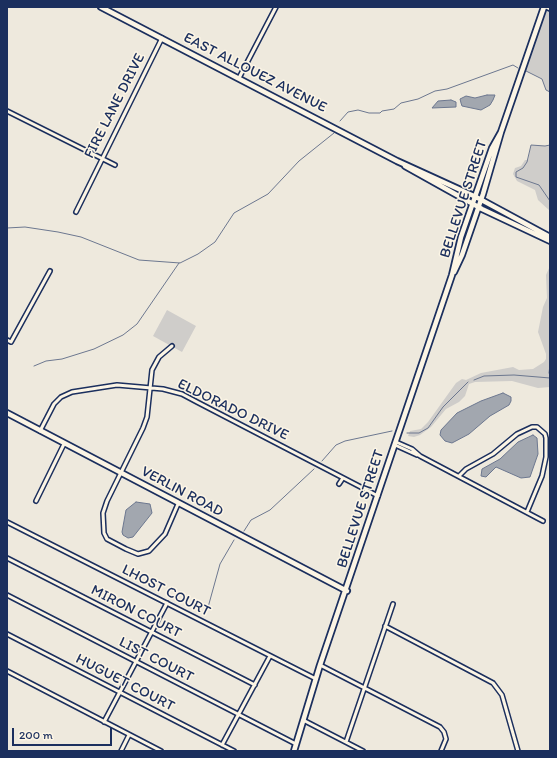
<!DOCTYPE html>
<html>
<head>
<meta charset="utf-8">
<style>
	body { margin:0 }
	#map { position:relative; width:557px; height:758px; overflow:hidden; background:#eee9dd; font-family:Itim,sans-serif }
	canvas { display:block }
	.frame { position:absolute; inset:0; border:8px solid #1b2f5e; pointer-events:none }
	.scale { position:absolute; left:12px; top:728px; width:100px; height:18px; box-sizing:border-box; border:2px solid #1b2f5e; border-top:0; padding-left:5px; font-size:12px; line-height:14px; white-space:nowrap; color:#1b2f5e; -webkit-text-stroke:3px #fcf5e5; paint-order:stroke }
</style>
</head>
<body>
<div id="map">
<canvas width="557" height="758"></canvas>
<div class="frame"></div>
<div class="scale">200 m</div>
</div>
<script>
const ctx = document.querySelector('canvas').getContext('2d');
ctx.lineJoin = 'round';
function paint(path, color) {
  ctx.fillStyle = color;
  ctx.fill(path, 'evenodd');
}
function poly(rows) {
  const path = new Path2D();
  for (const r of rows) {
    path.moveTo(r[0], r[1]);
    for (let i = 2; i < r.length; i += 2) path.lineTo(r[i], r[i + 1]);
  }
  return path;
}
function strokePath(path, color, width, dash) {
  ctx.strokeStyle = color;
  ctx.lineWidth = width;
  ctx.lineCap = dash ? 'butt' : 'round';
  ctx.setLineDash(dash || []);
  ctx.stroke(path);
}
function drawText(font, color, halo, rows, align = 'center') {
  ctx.font = font + ' Itim,sans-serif';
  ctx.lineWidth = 3;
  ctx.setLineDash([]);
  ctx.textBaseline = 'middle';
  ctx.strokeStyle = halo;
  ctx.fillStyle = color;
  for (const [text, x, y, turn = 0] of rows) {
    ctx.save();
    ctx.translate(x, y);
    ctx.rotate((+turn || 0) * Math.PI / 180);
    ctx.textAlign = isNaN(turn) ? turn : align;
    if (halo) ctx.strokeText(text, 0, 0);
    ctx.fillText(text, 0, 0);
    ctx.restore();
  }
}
paint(poly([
	[546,7,550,7,550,92,546,90,542,79,524,70],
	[531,145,545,146,550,145,550,211,538,200,535,190,517,181,513,174,515,168,521,166,525,160,528,160],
	[550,266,550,387,538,388,512,381,475,382,469,384,465,396,459,402,446,409,431,427,420,435,414,437,408,436,410,431,421,429,428,422,456,383,462,379,466,380,481,373,513,367,519,370,533,369,544,362,546,359,546,354,538,332,543,307,547,298,546,275],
	[167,310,196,326,182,352,153,336]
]), '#cfcdca');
const water = poly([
	[487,95,495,95,493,100,490,105,481,110,462,106,461,103,460,99,466,96,475,98,487,95],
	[451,100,456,102,456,107,432,108,438,101,451,100],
	[503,393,511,397,511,401,509,405,490,416,469,434,452,443,445,441,440,435,441,430,457,413,481,401,503,393],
	[533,435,537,438,538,454,530,477,521,478,496,467,486,477,481,476,482,469,500,459,518,442,533,435],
	[136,502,150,504,152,513,133,537,128,538,123,535,122,532,126,510,136,502]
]);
paint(water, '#a2a7af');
strokePath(water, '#6c778f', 1);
strokePath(poly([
	[526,71,542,79,546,90,550,92],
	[340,121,348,112,358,110,369,113,380,113,382,111,394,109,401,103,418,99,435,91,447,89,513,65,518,68],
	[550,145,545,146,531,145,527,162,523,168,516,172,516,177,539,185,550,201],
	[7,228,25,227,58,232,81,237,139,260,180,263,198,254,215,242,234,213,268,194,299,161,334,133],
	[550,365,549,373,550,375],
	[34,366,46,361,62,359,94,349,123,335,137,324,179,263],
	[474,380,484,376,514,375,550,378],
	[407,433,419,433,428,428,443,407,468,382],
	[322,461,336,445,345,441,392,431],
	[244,531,251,520,270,510,314,469],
	[207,611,220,564,234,540]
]), '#6c778f', 1);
const street = poly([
	[546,7,550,9],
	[239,78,276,7],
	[7,111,115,165],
	[76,212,162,38],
	[7,340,11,342,50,271],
	[172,346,159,357,152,370,147,417,143,428,107,501,103,513,104,533,107,539,126,549,138,554,149,551,165,534,178,504],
	[40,431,54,404,61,397,72,392,117,385,163,389,182,394,197,402,378,496],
	[396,442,412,449,420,456,543,521],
	[395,445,417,455],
	[459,476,466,469,493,454,517,434,532,427,537,427,545,434,546,438,546,457,542,476,527,512],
	[339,484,343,478],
	[36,501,64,444],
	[7,522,316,679],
	[7,558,255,685],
	[7,595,296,744],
	[385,626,493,683,502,695,518,751],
	[7,634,234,751],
	[320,665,440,727,444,732,446,739,441,751],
	[7,671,161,751],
	[303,720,363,751],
	[104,722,167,603],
	[346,742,393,604],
	[222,745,270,656],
	[121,751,129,735]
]);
const secondary = poly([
	[101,7,397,161,476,197,550,237],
	[405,166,482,209,550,241],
	[454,272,462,255,483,194,501,132,544,7],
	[7,413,347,591],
	[294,751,320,665,452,275,461,237,492,148,501,132]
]);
strokePath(street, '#1b2f5e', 6);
strokePath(secondary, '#1b2f5e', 8);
strokePath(street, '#fcf5e5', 3);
strokePath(secondary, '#fcf5e5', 4.5);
drawText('15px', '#1b2f5e', '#fcf5e5', [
	["EAST ALLOUEZ AVENUE",255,73,27],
	["FIRE LANE DRIVE",115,106,-63],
	["BELLEVUE STREET",464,199,-72],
	["ELDORADO DRIVE",233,410,26],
	["VERLIN ROAD",182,492,28],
	["BELLEVUE STREET",361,509,-72],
	["LHOST COURT",166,591,27],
	["MIRON COURT",136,612,27],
	["LIST COURT",156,660,27],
	["HUGUET COURT",125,683,27]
]);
</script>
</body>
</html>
